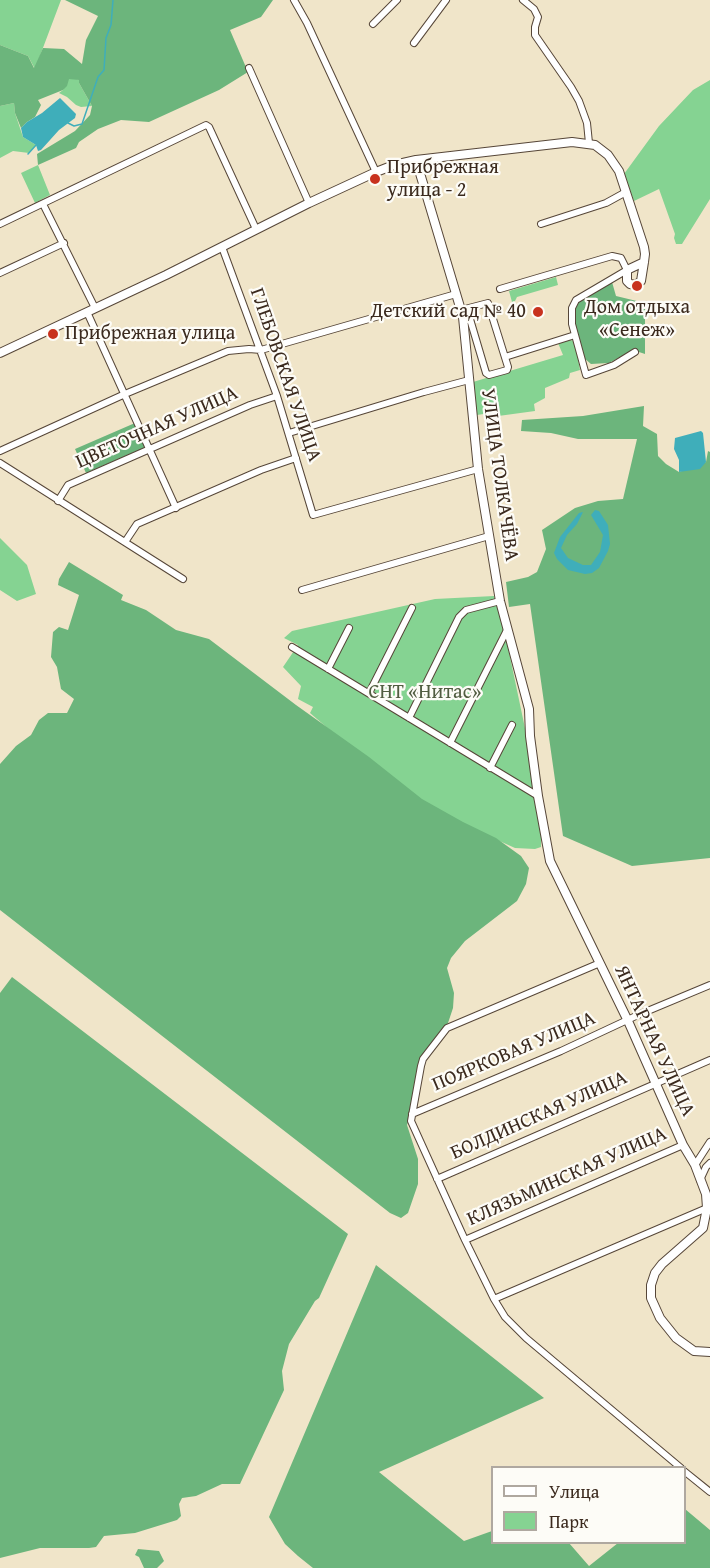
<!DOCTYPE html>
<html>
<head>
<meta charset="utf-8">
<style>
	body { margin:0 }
	#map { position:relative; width:710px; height:1568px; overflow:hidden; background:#f0e5c9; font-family:"Gentium Book Plus",serif }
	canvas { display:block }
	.legend { position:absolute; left:491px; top:1466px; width:195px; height:78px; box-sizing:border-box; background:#fdfcf7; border:2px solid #afa8a0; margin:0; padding:8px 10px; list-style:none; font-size:18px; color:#3b2a1e }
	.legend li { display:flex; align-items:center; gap:12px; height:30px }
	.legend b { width:30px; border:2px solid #afa8a0 }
</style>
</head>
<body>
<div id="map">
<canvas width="710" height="1568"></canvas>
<ul class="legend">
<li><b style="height:8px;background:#fff"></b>Улица</li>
<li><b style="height:16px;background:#85d392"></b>Парк</li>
</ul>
</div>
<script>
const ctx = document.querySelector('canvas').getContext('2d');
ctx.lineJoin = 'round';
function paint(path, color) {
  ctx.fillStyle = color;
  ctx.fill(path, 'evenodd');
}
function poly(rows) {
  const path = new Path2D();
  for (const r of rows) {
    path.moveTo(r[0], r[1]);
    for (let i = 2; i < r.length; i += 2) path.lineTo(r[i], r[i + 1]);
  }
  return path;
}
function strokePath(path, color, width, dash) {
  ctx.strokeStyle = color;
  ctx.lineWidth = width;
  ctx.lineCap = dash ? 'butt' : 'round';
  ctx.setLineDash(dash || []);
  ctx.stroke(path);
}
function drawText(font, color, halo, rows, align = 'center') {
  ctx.font = font + ' "Gentium Book Plus",serif';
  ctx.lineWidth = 4.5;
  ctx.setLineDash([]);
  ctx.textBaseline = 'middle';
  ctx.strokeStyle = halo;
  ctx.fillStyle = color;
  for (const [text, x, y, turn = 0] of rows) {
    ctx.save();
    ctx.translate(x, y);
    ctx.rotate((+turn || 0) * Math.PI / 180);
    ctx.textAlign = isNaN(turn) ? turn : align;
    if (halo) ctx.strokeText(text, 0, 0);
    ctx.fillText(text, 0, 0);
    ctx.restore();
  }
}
paint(poly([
	[0,0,61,0,35,69,28,56,0,45],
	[74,78,79,80,79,83,92,106,81,107,76,105,67,97,59,93,63,90,68,79],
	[710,80,710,199,682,244,676,244,674,238,675,234,659,189,634,201,624,174,659,126,693,90],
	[14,103,15,113,23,137,36,145,29,153,13,151,0,158,0,106],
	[38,165,50,195,35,203,21,173],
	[556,277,558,285,517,297,515,301,512,302,509,291],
	[570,340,575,341,580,370,570,373,569,378,545,388,545,398,534,404,535,411,491,417,490,413,477,415,473,382,563,355,558,343],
	[0,538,27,565,36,594,17,601,0,590],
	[494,596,502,619,526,733,541,836,541,847,535,849,515,848,415,803,310,713,313,707,298,699,301,686,283,667,298,645,284,638,292,631,435,599]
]), '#85d392');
paint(poly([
	[65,0,273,0,261,17,230,30,248,72,219,90,149,122,121,120,98,129,79,142,76,148,38,165,37,154,75,131,90,115,92,106,79,83,79,80,69,79,67,86,63,90,38,100,41,105,35,117,27,122,21,128,15,113,14,103,0,106,0,45,28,56,34,68,43,48,64,49,82,64,86,40,98,16],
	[612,282,616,296,645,303,645,354,633,350,609,363,591,364,584,358,574,325,575,305,582,298],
	[644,406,643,426,657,434,658,456,666,464,679,472,706,462,708,451,710,452,710,858,632,866,563,836,530,604,509,607,506,582,528,577,537,572,546,549,542,530,575,508,598,501,623,499,637,439,578,439,551,433,521,431,522,420,583,416],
	[135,423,146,447,86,473,75,449],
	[69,562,123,595,121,600,146,610,176,630,209,639,296,705,369,757,422,799,463,822,496,838,521,856,529,868,526,884,517,901,465,941,451,958,447,968,454,993,453,1008,448,1023,422,1063,411,1113,407,1125,418,1159,418,1184,408,1213,401,1218,390,1213,0,910,0,764,16,746,31,735,39,720,48,713,67,713,74,699,61,689,57,667,51,657,53,632,59,627,68,630,79,595,58,585,59,579],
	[12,977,348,1234,319,1298,315,1301,289,1344,282,1371,284,1390,240,1484,222,1484,196,1496,182,1498,179,1504,181,1516,177,1520,135,1533,104,1536,96,1547,89,1548,40,1548,0,1558,0,993],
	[376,1265,544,1398,379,1472,464,1541,492,1531,492,1542,569,1543,589,1566,618,1543,684,1542,685,1509,710,1530,710,1568,313,1568,298,1556,285,1544,269,1517],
	[138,1549,159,1551,164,1561,157,1568,144,1568,139,1557,135,1555]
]), '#6cb57c');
paint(poly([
	[60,98,76,114,75,118,59,130,41,150,38,151,36,145,23,137,21,128,27,122,42,113],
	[701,431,703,433,706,462,700,469,679,472,679,460,674,449,675,438],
	[595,510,599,511,608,525,610,544,608,551,599,568,592,573,585,574,568,570,557,559,554,553,560,537,579,513,583,512,577,524,567,535,561,548,568,558,583,565,591,565,600,552,603,535,591,515]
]), '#3faeba');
strokePath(poly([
	[68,123,74,126,82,124,98,77,104,70,106,38,111,25,113,0],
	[28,154,37,144]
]), '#3faeba', 1.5);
const street = poly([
	[294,0,307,23,376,172],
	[523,0,534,9,538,17,535,27,535,35,571,87,579,101,587,123,589,143],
	[373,24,397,0],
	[414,43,446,0],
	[249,68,309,203],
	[43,204,95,308],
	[0,224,206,125,209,127,256,229],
	[541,224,606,203,626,192],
	[222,247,277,396,313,515,478,469],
	[0,273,64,243],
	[500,289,612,256,621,258,627,270,576,300,572,308,572,324,586,375,614,365,635,352],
	[461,310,488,303,508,367,507,370,489,375,486,373,467,309],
	[87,312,176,508],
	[505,357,575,335],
	[289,433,424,392,469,380],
	[0,451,125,394,228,351,249,349,261,350,456,294],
	[0,463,183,579],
	[58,501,68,485,250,405,277,396],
	[125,542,137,524,261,470,296,458],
	[302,590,489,536],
	[292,647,538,796],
	[328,669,349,628],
	[369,693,412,608],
	[409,718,459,617,466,610,500,601],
	[450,743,507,630],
	[490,768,512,725],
	[600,963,447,1028,423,1059,421,1066,411,1121,465,1240,494,1299,505,1317,526,1338,681,1468],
	[412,1114,561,1051,638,1015,710,985],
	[695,1165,710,1142],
	[437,1179,710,1060],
	[700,1180,706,1167,710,1163],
	[465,1240,683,1145],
	[494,1299,707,1208],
	[684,1471,710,1492]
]);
const secondary = poly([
	[416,160,463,317,478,469,500,601,529,709,530,736,538,796,550,861,628,1021,683,1145,695,1165,706,1194,707,1208,703,1228,662,1264,655,1273,651,1285,651,1298,660,1318,676,1338,694,1351,710,1352],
	[0,353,166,275,309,203,376,172,394,165,416,160,572,142,595,145,608,155,619,171,644,247,645,254,644,262,641,281,636,285,630,284,627,281,627,270,644,262]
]);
strokePath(street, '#564638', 8);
strokePath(secondary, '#564638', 10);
strokePath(street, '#fff', 6);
strokePath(secondary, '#fff', 8);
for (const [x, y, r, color] of [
	[375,179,6,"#c8321e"],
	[637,286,6,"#c8321e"],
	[538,312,6,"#c8321e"],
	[53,334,6,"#c8321e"]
]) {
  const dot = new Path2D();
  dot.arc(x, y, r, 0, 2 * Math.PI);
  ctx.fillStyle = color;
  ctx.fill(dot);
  strokePath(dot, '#fdfcf7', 2);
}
drawText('20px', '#3b2a1e', '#fdfcf7', [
	["Прибрежная",387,168],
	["улица - 2",387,191],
	["Дом отдыха",637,308,"center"],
	["«Сенеж»",637,331,"center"],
	["Детский сад № 40",526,312,"right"],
	["Прибрежная улица",65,334]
], 'left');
drawText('20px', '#3b2a1e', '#fdfcf7', [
	["ГЛЕБОВСКАЯ УЛИЦА",285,375,71],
	["ЦВЕТОЧНАЯ УЛИЦА",157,428,-24],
	["УЛИЦА ТОЛКАЧЁВА",499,475,82],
	["ЯНТАРНАЯ УЛИЦА",654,1041,65],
	["ПОЯРКОВАЯ УЛИЦА",514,1052,-23],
	["БОЛДИНСКАЯ УЛИЦА",539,1116,-24],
	["КЛЯЗЬМИНСКАЯ УЛИЦА",567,1177,-24]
]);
drawText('20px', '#515d41', '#fdfcf7', [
	["СНТ «Нитас»",425,693]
]);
</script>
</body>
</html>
